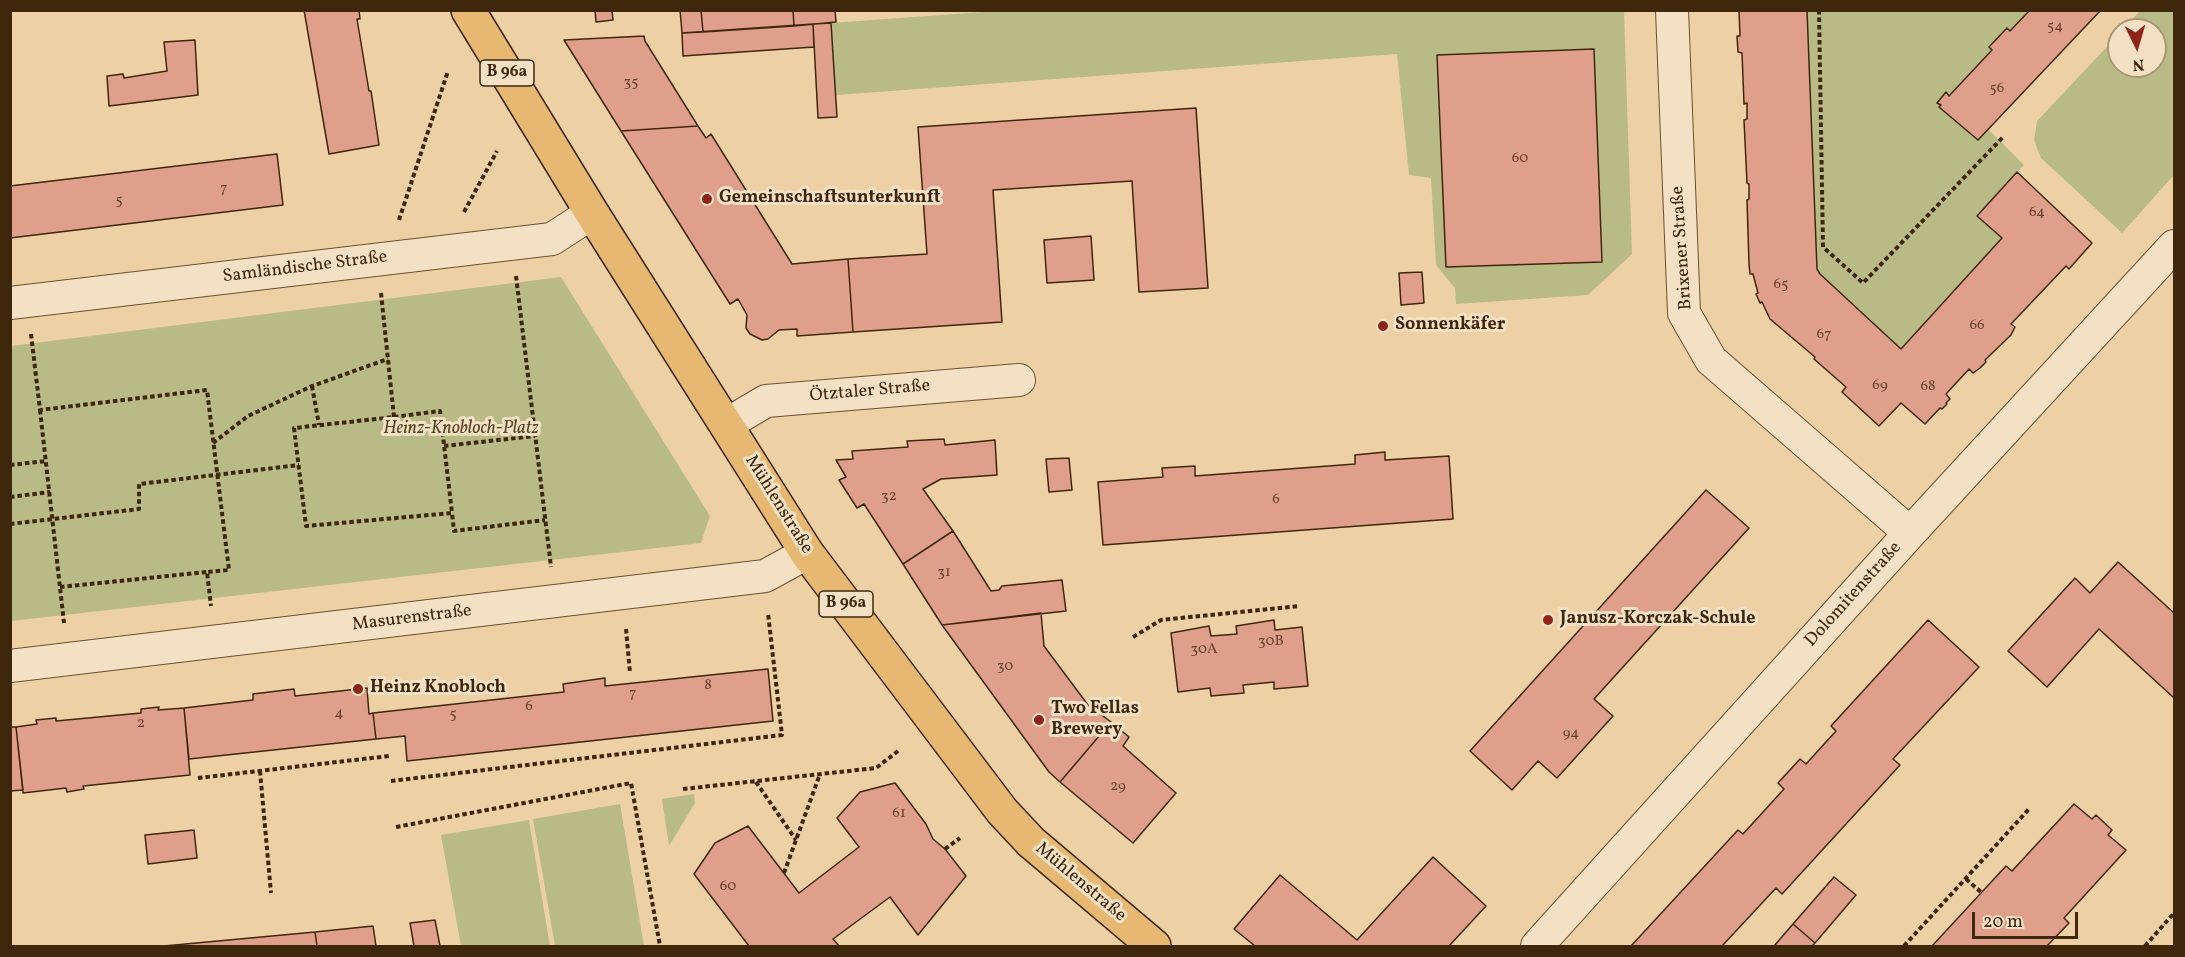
<!DOCTYPE html>
<html>
<head>
<meta charset="utf-8">
<style>
	body { margin:0 }
	#map { position:relative; width:2185px; height:957px; overflow:hidden; background:#eed0a5; font-family:Vollkorn,serif }
	canvas { display:block }
	.frame { position:absolute; inset:0; border:12px solid #3e270b; pointer-events:none }
	.north { position:absolute; left:2107px; top:18px; width:60px; height:60px; box-sizing:border-box; background:#f4e0c4; border:2px solid #ab967a; border-radius:50%; rotate:175deg; font-size:16px; font-weight:700; line-height:24px; text-align:center; color:#3e270b }
	.north::after { content:''; display:block; margin:auto; width:21px; height:27px; background:#8f2418; clip-path:polygon(50% 0,100% 100%,50% 72%,0 100%) }
	.scale { position:absolute; left:1972px; top:912px; width:106px; height:27px; box-sizing:border-box; border:3px solid #3e270b; border-top:0; padding-left:8px; font-size:18px; line-height:21px; white-space:nowrap; color:#3e270b; -webkit-text-stroke:4px #f4e0c4; paint-order:stroke }
</style>
</head>
<body>
<div id="map">
<canvas width="2185" height="957"></canvas>
<div class="frame"></div>
<div class="north">N</div>
<div class="scale">20 m</div>
</div>
<script>
const ctx = document.querySelector('canvas').getContext('2d');
ctx.lineJoin = 'round';
function paint(path, color) {
  ctx.fillStyle = color;
  ctx.fill(path, 'evenodd');
}
function poly(rows) {
  const path = new Path2D();
  for (const r of rows) {
    path.moveTo(r[0], r[1]);
    for (let i = 2; i < r.length; i += 2) path.lineTo(r[i], r[i + 1]);
  }
  return path;
}
function strokePath(path, color, width, dash) {
  ctx.strokeStyle = color;
  ctx.lineWidth = width;
  ctx.lineCap = dash ? 'butt' : 'round';
  ctx.setLineDash(dash || []);
  ctx.stroke(path);
}
function drawText(font, color, halo, rows, align = 'center') {
  ctx.font = font + ' Vollkorn,serif';
  ctx.lineWidth = 6;
  ctx.setLineDash([]);
  ctx.textBaseline = 'middle';
  ctx.strokeStyle = halo;
  ctx.fillStyle = color;
  for (const [text, x, y, turn = 0] of rows) {
    ctx.save();
    ctx.translate(x, y);
    ctx.rotate((+turn || 0) * Math.PI / 180);
    ctx.textAlign = isNaN(turn) ? turn : align;
    if (halo) ctx.strokeText(text, 0, 0);
    ctx.fillText(text, 0, 0);
    ctx.restore();
  }
}
paint(poly([
	[1010,10,1624,11,1632,254,1588,295,1456,304,1455,288,1436,265,1431,178,1409,175,1397,54,836,95,831,23],
	[2141,10,2174,11,2174,175,2122,233,2041,158,2034,140,2037,121,2119,34,2119,66,2155,66,2155,30,2122,30],
	[1807,11,2030,11,2010,31,2007,28,1990,47,1992,50,1949,96,1946,93,1938,103,1941,105,1940,107,1978,140,1988,129,2024,165,1977,215,2002,238,1901,349,1820,274,1817,269],
	[561,277,710,516,701,543,11,621,11,346],
	[694,794,695,803,669,846,662,799],
	[620,804,644,946,555,946,533,819],
	[529,820,550,946,461,946,441,835]
]), '#b9bb86');
const building = poly([
	[304,10,359,10,360,19,357,19,369,91,371,91,379,145,329,154,304,10],
	[595,10,612,10,613,20,596,22,595,10],
	[680,10,701,10,703,32,682,33,680,10],
	[701,10,793,10,794,26,703,32,701,10],
	[793,10,835,10,836,22,794,26,793,10],
	[1807,10,1817,269,1820,274,1901,349,2002,238,1977,216,2017,172,2092,243,2069,269,2066,266,2011,324,2015,327,2011,335,1985,360,1986,362,1980,368,1973,373,1969,369,1946,394,1950,399,1946,403,1947,404,1942,409,1940,408,1925,424,1901,403,1879,426,1842,392,1846,387,1814,359,1815,357,1770,319,1762,302,1760,303,1756,294,1758,293,1753,274,1750,274,1749,264,1747,200,1749,199,1749,184,1747,183,1744,120,1747,119,1747,103,1744,104,1742,53,1738,52,1737,36,1740,36,1739,11,1736,10,1807,10],
	[2030,10,2101,10,1978,140,1939,107,1941,105,1937,103,1946,92,1949,96,1992,50,1989,47,2007,28,2010,31,2030,10],
	[831,23,837,117,818,118,813,24,831,23],
	[813,24,814,47,683,56,682,33,813,24],
	[644,36,645,41,698,126,621,131,564,40,644,36],
	[195,40,198,95,109,106,107,76,123,74,124,78,167,71,164,42,195,40],
	[1594,49,1602,262,1446,267,1437,55,1594,49],
	[1196,108,1208,288,1139,292,1132,181,993,190,1002,322,853,332,848,259,927,254,918,127,1196,108],
	[698,126,706,138,711,134,792,264,848,259,853,332,797,336,797,329,779,330,768,339,762,340,750,334,746,328,747,315,738,299,730,304,621,131,698,126],
	[277,154,283,205,10,238,10,186,277,154],
	[1091,236,1094,280,1047,283,1044,240,1091,236],
	[1422,272,1424,303,1401,305,1399,273,1422,272],
	[944,439,945,445,995,440,997,475,941,479,923,489,953,531,903,564,864,504,857,508,839,480,846,477,836,460,853,459,852,451,908,447,907,441,944,439],
	[1385,452,1385,460,1449,456,1453,519,1103,545,1098,482,1163,477,1162,468,1195,466,1195,476,1355,464,1355,455,1385,452],
	[1069,458,1072,490,1049,492,1046,459,1069,458],
	[1706,490,1749,528,1594,699,1613,716,1557,778,1538,761,1512,790,1470,751,1706,490],
	[953,531,991,591,999,590,1002,586,1062,580,1066,611,942,625,903,564,953,531],
	[2118,562,2174,613,2174,698,2099,629,2047,687,2008,651,2075,578,2090,593,2118,562],
	[1041,613,1044,646,1088,705,1111,722,1060,782,1049,772,942,625,1041,613],
	[1274,620,1275,630,1302,627,1308,686,1274,689,1274,682,1243,685,1244,693,1211,696,1210,688,1178,692,1171,633,1209,626,1211,636,1237,634,1236,626,1274,620],
	[1928,620,1979,667,1893,759,1900,765,1782,894,1776,888,1722,946,1631,946,1738,830,1743,834,1784,789,1778,783,1800,759,1806,764,1836,731,1831,726,1928,620],
	[768,669,773,721,407,761,405,736,376,739,373,713,564,692,563,684,605,678,605,686,768,669],
	[367,688,369,714,373,713,376,739,189,759,184,708,253,700,253,694,294,689,295,696,367,688],
	[159,707,158,710,184,708,190,775,83,786,84,789,67,792,66,788,23,793,16,727,37,724,36,720,56,718,56,721,141,713,141,709,159,707],
	[1111,722,1129,737,1123,746,1176,793,1133,843,1060,782,1111,722],
	[10,727,16,727,23,790,10,791,10,727],
	[895,783,926,824,933,839,945,849,966,876,918,935,890,897,833,939,839,946,749,946,694,874,715,843,748,826,799,893,859,847,837,818,860,792,895,783],
	[2074,804,2092,819,2096,815,2112,830,2108,835,2126,850,2064,918,2069,923,2047,946,1932,946,2006,866,2012,871,2074,804],
	[194,830,197,858,148,864,145,835,194,830],
	[1433,857,1486,906,1449,946,1255,946,1234,929,1280,875,1357,940,1433,857],
	[1834,877,1856,895,1815,943,1793,924,1834,877],
	[435,920,440,946,414,946,410,923,435,920],
	[1793,924,1815,943,1812,946,1774,946,1793,924],
	[373,926,376,946,317,946,315,932,373,926],
	[315,932,317,946,164,946,315,932]
]);
paint(building, '#e09f8b');
strokePath(building, '#3e270b', 1.5);
const minor = poly([
	[1672,10,1684,313,1711,360,1910,533],
	[10,303,552,239,592,213],
	[727,424,766,401,1019,380],
	[10,666,765,576,807,553],
	[1537,946,1910,533,2174,246]
]);
const primary = poly([
	[468,10,592,213,807,553,1002,811,1031,842,1154,946]
]);
strokePath(minor, '#6a5132', 34);
strokePath(primary, '#3e270b', 36);
strokePath(poly([
	[1819,10,1823,247,1863,283,2004,136],
	[464,212,497,151],
	[399,220,448,71],
	[516,276,551,567],
	[381,293,394,417,294,428,306,526,452,513,454,531,545,520],
	[31,334,40,410,207,390,229,570,207,572,211,606],
	[312,386,319,425],
	[40,410,64,623],
	[394,417,440,411,452,513],
	[213,443,248,416,312,386,388,359],
	[444,446,535,436],
	[10,465,46,461],
	[10,497,50,492],
	[10,524,139,509,139,484,299,465],
	[60,587,207,572],
	[626,629,630,673],
	[1133,637,1161,620,1299,606],
	[260,771,271,893],
	[198,778,389,756],
	[391,781,782,735,768,613],
	[756,782,796,840],
	[683,789,876,768,898,751],
	[396,827,631,783,660,946],
	[945,849,960,838],
	[784,873,820,774],
	[1966,879,1982,893],
	[1904,946,2029,809],
	[2145,946,2174,913]
]), '#3e270b', 4, [4.5, 3]);
strokePath(minor, '#f4e0c4', 32);
strokePath(primary, '#e7b872', 33);
for (const [x, y, r, color] of [
	[707,199,6,"#8f2418"],
	[1383,326,6,"#8f2418"],
	[1548,620,6,"#8f2418"],
	[358,689,6,"#8f2418"],
	[1039,720,6,"#8f2418"]
]) {
  const dot = new Path2D();
  dot.arc(x, y, r, 0, 2 * Math.PI);
  ctx.fillStyle = color;
  ctx.fill(dot);
  strokePath(dot, '#f4e0c4', 2);
}
drawText('15px', '#66452b', null, [
	["54",2055,27],
	["35",631,83],
	["56",1997,89],
	["60",1520,159],
	["7",224,189],
	["5",119,201],
	["64",2037,213],
	["65",1781,285],
	["66",1977,326],
	["67",1824,335],
	["69",1880,386],
	["68",1928,387],
	["32",889,497],
	["6",1276,500],
	["31",944,573],
	["30B",1271,642],
	["30A",1204,650],
	["30",1005,667],
	["8",708,686],
	["7",633,694],
	["6",529,707],
	["4",339,714],
	["5",453,715],
	["2",141,724],
	["94",1571,734],
	["29",1118,787],
	["61",899,814],
	["60",728,887]
]);
for (const [x, y, w] of [
	[507,73,54],
	[846,604,54]
]) {
  const box = new Path2D();
  box.roundRect(x - w / 2, y - 13, w, 26, 4.5);
  ctx.fillStyle = '#f4e0c4';
  ctx.fill(box);
  strokePath(box, '#3e270b', 1.5);
}
drawText('bold 16px', '#3e270b', null, [
	["B 96a",507,73],
	["B 96a",846,604]
]);
drawText('bold 18px', '#3e270b', '#f4e0c4', [
	["Gemeinschaftsunterkunft",719,199],
	["Sonnenkäfer",1395,326],
	["Janusz-Korczak-Schule",1560,620],
	["Heinz Knobloch",370,689],
	["Two Fellas",1051,710],
	["Brewery",1051,731]
], 'left');
drawText('18px', '#3e270b', '#f4e0c4', [
	["Brixener Straße",1683,248,-94],
	["Samländische Straße",305,268,-7],
	["Ötztaler Straße",870,392,-5],
	["Mühlenstraße",778,505,58],
	["Dolomitenstraße",1854,595,-48],
	["Masurenstraße",412,619,-7],
	["Mühlenstraße",1080,883,40]
]);
drawText('italic 18px', '#574524', '#f4e0c4', [
	["Heinz-Knobloch-Platz",461,430]
]);
</script>
</body>
</html>
